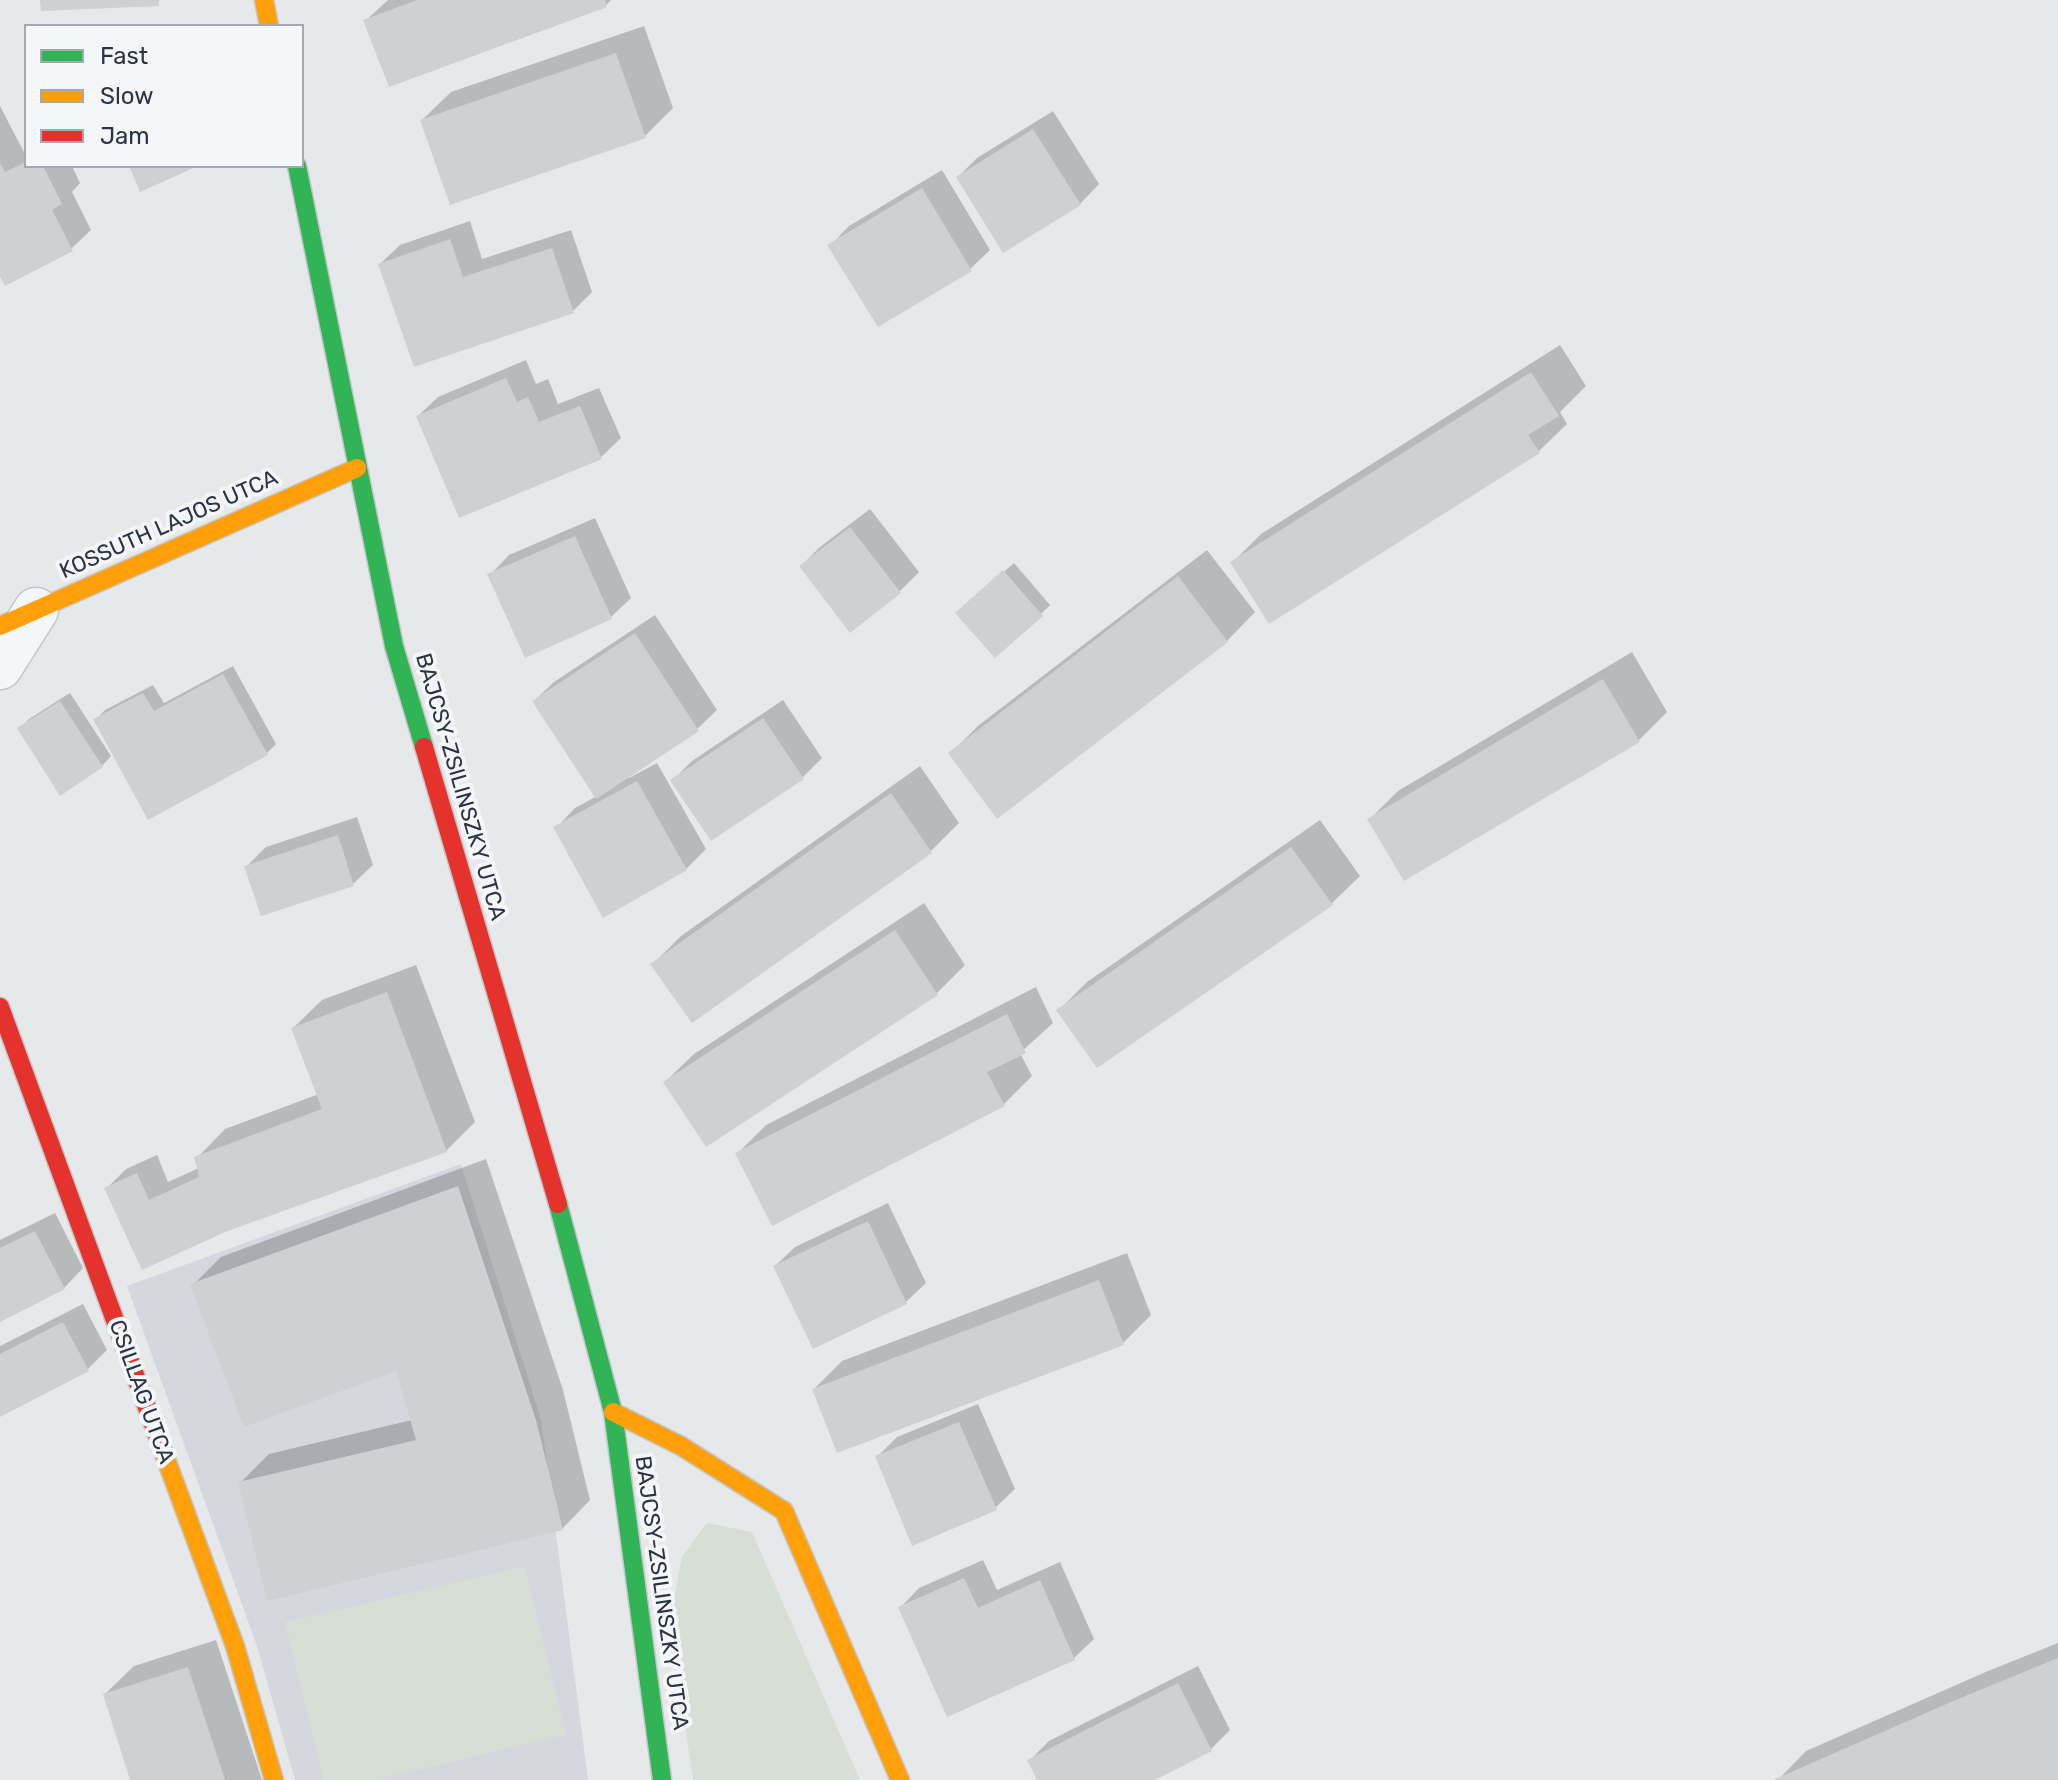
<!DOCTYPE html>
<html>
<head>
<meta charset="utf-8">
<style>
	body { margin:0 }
	#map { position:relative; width:2058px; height:1780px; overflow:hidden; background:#e6e8ea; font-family:Rubik,sans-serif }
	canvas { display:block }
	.legend { position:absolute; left:24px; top:24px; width:280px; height:144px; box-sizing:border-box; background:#f4f6f9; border:2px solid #a4a8b1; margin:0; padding:10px 14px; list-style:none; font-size:24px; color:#2b3445 }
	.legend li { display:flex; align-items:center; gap:16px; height:40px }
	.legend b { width:40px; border:2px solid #a4a8b1 }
</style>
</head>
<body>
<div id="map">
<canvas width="2058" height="1780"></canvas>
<ul class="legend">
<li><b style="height:10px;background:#30b455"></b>Fast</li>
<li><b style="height:10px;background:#ff9f0a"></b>Slow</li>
<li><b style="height:10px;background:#e5322d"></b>Jam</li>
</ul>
</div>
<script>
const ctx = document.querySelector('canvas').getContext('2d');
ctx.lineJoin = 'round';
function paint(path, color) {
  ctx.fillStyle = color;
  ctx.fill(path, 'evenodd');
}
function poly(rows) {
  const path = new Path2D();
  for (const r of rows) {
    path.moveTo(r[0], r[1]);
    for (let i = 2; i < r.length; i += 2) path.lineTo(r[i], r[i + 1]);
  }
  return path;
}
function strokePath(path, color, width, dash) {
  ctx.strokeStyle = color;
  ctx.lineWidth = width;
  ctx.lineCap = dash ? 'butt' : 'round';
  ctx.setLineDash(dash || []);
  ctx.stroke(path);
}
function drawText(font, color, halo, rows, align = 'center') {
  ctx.font = font + ' Rubik,sans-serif';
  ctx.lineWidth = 8;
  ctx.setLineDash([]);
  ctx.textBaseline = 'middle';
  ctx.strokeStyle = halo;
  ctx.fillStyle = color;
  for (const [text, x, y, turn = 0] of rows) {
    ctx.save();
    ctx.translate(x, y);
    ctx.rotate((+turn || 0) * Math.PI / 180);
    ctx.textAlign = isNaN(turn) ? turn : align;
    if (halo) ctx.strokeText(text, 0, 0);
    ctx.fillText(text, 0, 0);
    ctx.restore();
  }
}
paint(poly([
	[461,1164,541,1419,588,1780,295,1780,257,1646,127,1286]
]), '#d4d7dd');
paint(poly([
	[707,1523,752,1532,860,1780,693,1780,670,1622,682,1557],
	[525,1566,566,1735,375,1780,323,1780,285,1622]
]), '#d6ded6');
paint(poly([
	[388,0,611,0,606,5,365,21],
	[644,26,673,108,645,136,422,120,451,92],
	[0,106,25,154,26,154,26,166,72,166,80,183,72,192,91,230,71,249,0,273],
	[1053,111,1099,184,1080,204,958,177,977,158],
	[942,170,990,250,970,269,830,246,849,226],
	[470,221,482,259,571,230,592,292,573,311,380,264,400,245],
	[1560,345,1586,386,1560,412,1567,424,1538,452,1232,563,1261,534],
	[526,360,536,384,548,379,558,404,599,388,621,438,601,457,418,416,438,397],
	[870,509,919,572,899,592,801,566,820,547],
	[595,518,631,598,611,617,490,575,509,555],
	[1207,550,1255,612,1227,641,950,754,979,725],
	[1014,563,1050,605,1041,614,967,604],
	[655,615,717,710,697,729,627,775,629,778,657,763,706,849,686,869,556,828,575,808,597,796,534,701,554,682],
	[1632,652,1667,712,1639,740,1370,819,1398,791],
	[233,666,276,744,266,754,96,719,105,710,153,685,164,703],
	[70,693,111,756,102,766,20,728,29,719],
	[783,700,822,758,803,777,711,838,673,780,692,761],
	[920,766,959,823,931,851,693,1020,653,964,681,936],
	[357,817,373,865,353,884,246,867,266,847],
	[1320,820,1360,876,1331,904,1059,1010,1087,982],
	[924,903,965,965,937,993,665,1082,694,1054],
	[416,965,475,1122,446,1151,224,1230,106,1189,126,1169,157,1155,168,1182,199,1168,197,1158,225,1129,319,1094,293,1028,322,1000],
	[1036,987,1053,1023,1020,1053,1032,1076,1004,1104,737,1154,766,1125],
	[486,1159,563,1390,590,1500,562,1529,240,1483,269,1454,412,1420,397,1368,193,1285,221,1257],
	[888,1203,926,1283,906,1302,775,1266,795,1247],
	[55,1213,83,1268,64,1288,0,1320,0,1240],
	[1127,1253,1151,1315,1123,1343,814,1389,842,1361],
	[83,1304,107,1350,88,1369,0,1414,0,1346],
	[978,1404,1015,1489,995,1508,877,1457,897,1437],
	[983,1560,997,1590,1060,1562,1094,1639,1074,1658,900,1608,919,1588],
	[216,1640,262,1780,132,1780,105,1694,134,1666],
	[2058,1643,2058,1780,1778,1780,1806,1751,1988,1671],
	[1198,1666,1230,1730,1211,1749,1151,1780,1039,1780,1029,1761,1049,1741]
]), '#0003');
paint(poly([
	[40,0,159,0,159,6,41,11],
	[417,0,605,0,607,7,389,87,363,20],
	[616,53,646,138,450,205,420,120],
	[1033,129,1081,205,1003,253,956,177],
	[26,162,26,166,43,166,62,204,52,210,73,251,5,286,0,277,0,163,5,172],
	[129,166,198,166,140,192],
	[922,188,972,271,878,327,827,245],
	[450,239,463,277,552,248,574,313,414,367,378,264],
	[1531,372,1559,416,1528,435,1540,453,1269,624,1230,562],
	[506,378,517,402,528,397,539,422,580,406,602,459,459,518,416,416],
	[850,527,901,593,850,633,799,566],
	[575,536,612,619,525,658,487,574],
	[1003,570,1043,616,995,658,955,613],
	[1178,576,1228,642,997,819,948,753],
	[635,633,699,731,596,799,532,701],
	[223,674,268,755,148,820,93,719,143,693,154,711],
	[1603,679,1640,742,1404,881,1367,819],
	[60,701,103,767,60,796,17,728],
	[763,718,804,779,711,841,670,780],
	[637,781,687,870,603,918,553,827],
	[891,793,932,853,692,1023,650,964],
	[338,835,354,886,261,916,244,866],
	[1291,847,1333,905,1097,1068,1056,1010],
	[895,930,938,995,706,1147,663,1082],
	[387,992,447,1152,225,1232,142,1270,104,1188,137,1173,149,1200,199,1177,194,1157,322,1109,291,1028],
	[1007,1014,1026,1053,987,1072,1005,1106,772,1226,735,1153],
	[458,1186,536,1420,563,1530,267,1601,238,1482,416,1440,396,1371,244,1427,190,1284],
	[868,1221,907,1304,813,1349,773,1266],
	[35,1231,65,1289,0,1322,0,1248],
	[1099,1280,1124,1345,837,1453,812,1389],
	[63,1322,89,1371,0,1417,0,1354],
	[959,1422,997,1510,912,1546,875,1456],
	[964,1578,978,1608,1040,1580,1075,1660,947,1717,898,1607],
	[2058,1658,2058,1780,1773,1780,1958,1699],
	[188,1667,225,1780,130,1780,103,1694],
	[1178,1683,1212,1751,1155,1780,1037,1780,1027,1760]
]), '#ced0d3');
const street = poly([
	[0,667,36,610]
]);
const fast = poly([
	[297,166,394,646,424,747],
	[558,1204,613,1412,662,1780]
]);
const slow = poly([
	[264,0,269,26],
	[0,626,357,468],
	[613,1412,681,1446,784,1511,900,1780],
	[160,1443,235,1646,274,1780]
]);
const jam = poly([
	[424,747,558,1204],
	[0,1007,160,1443]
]);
strokePath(street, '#c4c6c8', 47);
strokePath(fast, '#c4c6c8', 21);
strokePath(slow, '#c4c6c8', 21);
strokePath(jam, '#c4c6c8', 21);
strokePath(street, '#f5f6f7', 44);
strokePath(fast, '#30b455', 18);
strokePath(slow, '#ff9f0a', 18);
strokePath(jam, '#e5322d', 18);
drawText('22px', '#2b3445', '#f4f6f9', [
	["KOSSUTH LAJOS UTCA",169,525,-24],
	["BAJCSY-ZSILINSZKY UTCA",460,787,74],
	["CSILLAG UTCA",141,1392,70],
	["BAJCSY-ZSILINSZKY UTCA",661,1593,82]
]);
</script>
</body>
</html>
